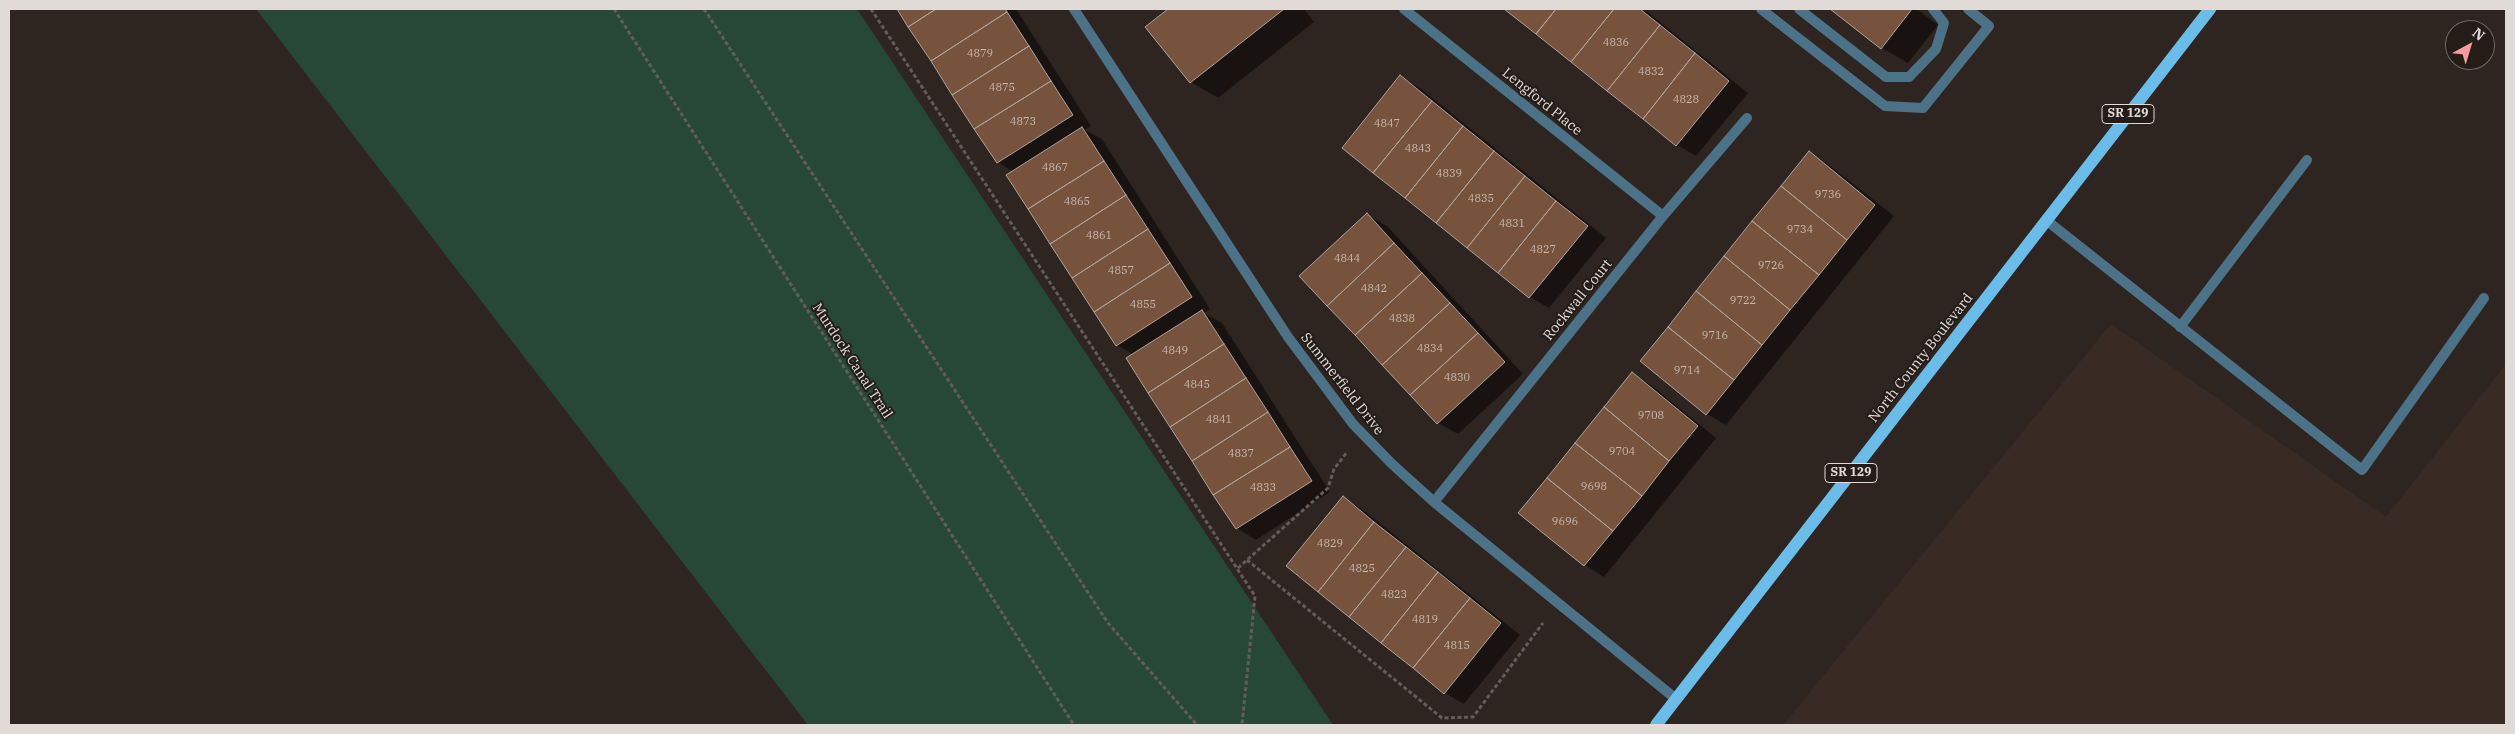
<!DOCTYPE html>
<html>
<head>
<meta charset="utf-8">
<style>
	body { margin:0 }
	#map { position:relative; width:2515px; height:734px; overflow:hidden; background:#2e2521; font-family:"IBM Plex Serif",serif }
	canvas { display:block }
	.frame { position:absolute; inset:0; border:10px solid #e1dbd8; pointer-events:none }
	.north { position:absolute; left:2445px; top:20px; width:50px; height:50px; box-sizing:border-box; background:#241c17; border:1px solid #706864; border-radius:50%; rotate:39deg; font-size:14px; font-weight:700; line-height:20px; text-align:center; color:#e1dbd8 }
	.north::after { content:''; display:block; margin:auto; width:18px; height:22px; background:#f59b9e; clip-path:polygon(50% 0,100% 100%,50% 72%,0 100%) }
</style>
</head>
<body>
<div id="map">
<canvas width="2515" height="734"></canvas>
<div class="frame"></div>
<div class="north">N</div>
</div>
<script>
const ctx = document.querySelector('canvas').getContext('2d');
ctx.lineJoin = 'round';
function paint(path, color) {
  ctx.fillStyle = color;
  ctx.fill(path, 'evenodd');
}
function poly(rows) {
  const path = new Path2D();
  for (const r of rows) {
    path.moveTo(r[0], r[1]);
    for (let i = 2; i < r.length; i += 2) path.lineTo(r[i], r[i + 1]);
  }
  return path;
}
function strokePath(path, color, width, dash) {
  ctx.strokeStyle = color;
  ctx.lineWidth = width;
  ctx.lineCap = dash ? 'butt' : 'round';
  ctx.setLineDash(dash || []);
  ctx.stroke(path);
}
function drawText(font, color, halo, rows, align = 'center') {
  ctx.font = font + ' "IBM Plex Serif",serif';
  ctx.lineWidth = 4;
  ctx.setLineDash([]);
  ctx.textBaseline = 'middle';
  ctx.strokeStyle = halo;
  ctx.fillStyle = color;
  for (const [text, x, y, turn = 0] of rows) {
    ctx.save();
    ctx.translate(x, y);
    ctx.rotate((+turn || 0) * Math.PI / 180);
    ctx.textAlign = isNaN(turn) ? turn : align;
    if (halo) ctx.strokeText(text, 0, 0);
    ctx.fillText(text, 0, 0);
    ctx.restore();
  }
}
paint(poly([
	[2111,324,2386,517,2506,364,2506,725,1783,725]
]), '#392b23');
paint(poly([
	[256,9,857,9,1333,725,808,725]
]), '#274837');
paint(poly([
	[899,9,1016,9,1091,126,1085,130,1102,139,1210,309,1204,313,1222,323,1330,492,1256,540,1237,528,1134,355,1117,345,1014,172,997,162],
	[1170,9,1304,9,1314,22,1218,98,1191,82,1147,27],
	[1506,9,1644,9,1748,93,1696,156,1677,145],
	[1832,9,1917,9,1938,25,1908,63,1882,48],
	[1401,77,1420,88,1606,238,1549,308,1530,297,1344,147],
	[1809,153,1828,164,1894,216,1726,425,1707,414],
	[1367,215,1387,226,1523,374,1458,434,1438,423,1301,276],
	[1632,374,1651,385,1716,438,1604,577,1585,565,1520,513],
	[1343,497,1362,509,1520,635,1464,704,1445,693]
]), '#0007');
const building = poly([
	[897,9,936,9,908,27,897,9],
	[936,9,1005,9,1007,12,931,61,908,27,936,9],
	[1168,9,1284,9,1190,83,1145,27,1168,9],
	[1504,9,1556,9,1536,34,1504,9],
	[1556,9,1614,9,1571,62,1536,34,1556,9],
	[1614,9,1640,9,1660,25,1607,91,1571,62,1614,9],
	[1830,9,1912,9,1881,49,1830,9],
	[1007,12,1029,46,952,95,931,61,1007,12],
	[1660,25,1695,53,1643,119,1607,91,1660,25],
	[1029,46,1051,81,974,129,952,95,1029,46],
	[1695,53,1729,81,1676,146,1643,119,1695,53],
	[1400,75,1432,101,1373,173,1342,148,1400,75],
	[1051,81,1073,115,997,163,974,129,1051,81],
	[1432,101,1463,126,1405,198,1373,173,1432,101],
	[1463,126,1494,151,1436,223,1405,198,1463,126],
	[1082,127,1104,161,1028,209,1006,175,1082,127],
	[1494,151,1525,176,1467,248,1436,223,1494,151],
	[1809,151,1875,205,1847,240,1781,186,1809,151],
	[1104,161,1126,195,1050,244,1028,209,1104,161],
	[1525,176,1556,201,1498,273,1467,248,1525,176],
	[1781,186,1847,240,1819,275,1752,221,1781,186],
	[1126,195,1148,229,1072,278,1050,244,1126,195],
	[1556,201,1588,226,1529,298,1498,273,1556,201],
	[1367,213,1394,243,1327,306,1299,276,1367,213],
	[1752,221,1819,275,1790,310,1724,256,1752,221],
	[1148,229,1170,263,1094,312,1072,278,1148,229],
	[1394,243,1422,273,1355,335,1327,306,1394,243],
	[1724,256,1790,310,1762,345,1696,291,1724,256],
	[1170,263,1192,297,1116,346,1094,312,1170,263],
	[1422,273,1450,303,1382,365,1355,335,1422,273],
	[1696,291,1762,345,1734,380,1668,327,1696,291],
	[1450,303,1478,333,1410,395,1382,365,1450,303],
	[1202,310,1224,344,1148,393,1126,358,1202,310],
	[1668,327,1734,380,1706,415,1640,361,1668,327],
	[1478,333,1505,362,1437,424,1410,395,1478,333],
	[1224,344,1246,378,1170,427,1148,393,1224,344],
	[1632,372,1698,426,1669,461,1604,407,1632,372],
	[1246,378,1268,412,1192,461,1170,427,1246,378],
	[1604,407,1669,461,1642,496,1575,443,1604,407],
	[1268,412,1290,447,1213,495,1192,461,1268,412],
	[1575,443,1642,496,1613,531,1547,478,1575,443],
	[1290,447,1312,481,1236,529,1213,495,1290,447],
	[1547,478,1613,531,1584,566,1518,513,1547,478],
	[1343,496,1374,522,1318,592,1286,566,1343,496],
	[1374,522,1406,547,1349,617,1318,592,1374,522],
	[1406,547,1438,572,1381,643,1349,617,1406,547],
	[1438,572,1470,598,1413,668,1381,643,1438,572],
	[1470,598,1501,623,1444,694,1413,668,1470,598]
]);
paint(building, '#77523c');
strokePath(building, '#ada39d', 1);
strokePath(poly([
	[614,9,1074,725],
	[704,9,1108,623,1197,725],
	[871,9,1255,596,1242,725],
	[1247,560,1442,718,1473,717,1543,623],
	[1238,568,1328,488,1334,469,1347,452]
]), '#645c58', 3, [4, 2.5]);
strokePath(poly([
	[1761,9,1885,106,1923,108,1989,26,1968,9],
	[1799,9,1886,77,1909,77,1936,49,1944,23,1933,9],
	[2046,220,2362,470,2484,298],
	[2180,327,2307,160]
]), '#4c7287', 10);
strokePath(poly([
	[1074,9,1288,337,1353,424,1392,464,1434,502,1676,699],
	[1404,9,1663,216],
	[1434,502,1663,216,1747,118]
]), '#4c7287', 10);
strokePath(poly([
	[1656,725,2210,9]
]), '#6abde8', 12);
drawText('11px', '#c6b9b1', null, [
	["4836",1616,43],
	["4879",980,54],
	["4832",1651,72],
	["4875",1002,88],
	["4828",1686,100],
	["4873",1023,122],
	["4847",1387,124],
	["4843",1418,149],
	["4867",1055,168],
	["4839",1449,174],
	["9736",1828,195],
	["4835",1481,199],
	["4865",1077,202],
	["4831",1512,224],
	["9734",1800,230],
	["4861",1099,236],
	["4827",1543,250],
	["4844",1347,259],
	["9726",1771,266],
	["4857",1121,271],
	["4842",1374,289],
	["9722",1743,301],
	["4855",1143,305],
	["4838",1402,319],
	["9716",1715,336],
	["4834",1430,349],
	["4849",1175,351],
	["9714",1687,371],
	["4830",1457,378],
	["4845",1197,385],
	["9708",1651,416],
	["4841",1219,420],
	["9704",1622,452],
	["4837",1241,454],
	["9698",1594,487],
	["4833",1263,488],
	["9696",1565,522],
	["4829",1330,544],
	["4825",1362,569],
	["4823",1394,595],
	["4819",1425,620],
	["4815",1457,646]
]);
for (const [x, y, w] of [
	[2128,114,52],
	[1851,473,52]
]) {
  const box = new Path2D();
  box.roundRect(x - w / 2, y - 9.5, w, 19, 4);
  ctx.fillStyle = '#241c17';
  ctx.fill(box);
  strokePath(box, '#e1dbd8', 1);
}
drawText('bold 12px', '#e1dbd8', null, [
	["SR 129",2128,114],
	["SR 129",1851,473]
]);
drawText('14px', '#e1dbd8', '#241c17', [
	["Lengford Place",1542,102,39],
	["Rockwall Court",1578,300,-51],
	["North County Boulevard",1921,358,-52],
	["Murdock Canal Trail",852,361,57],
	["Summerfield Drive",1342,384,52]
]);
</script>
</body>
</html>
